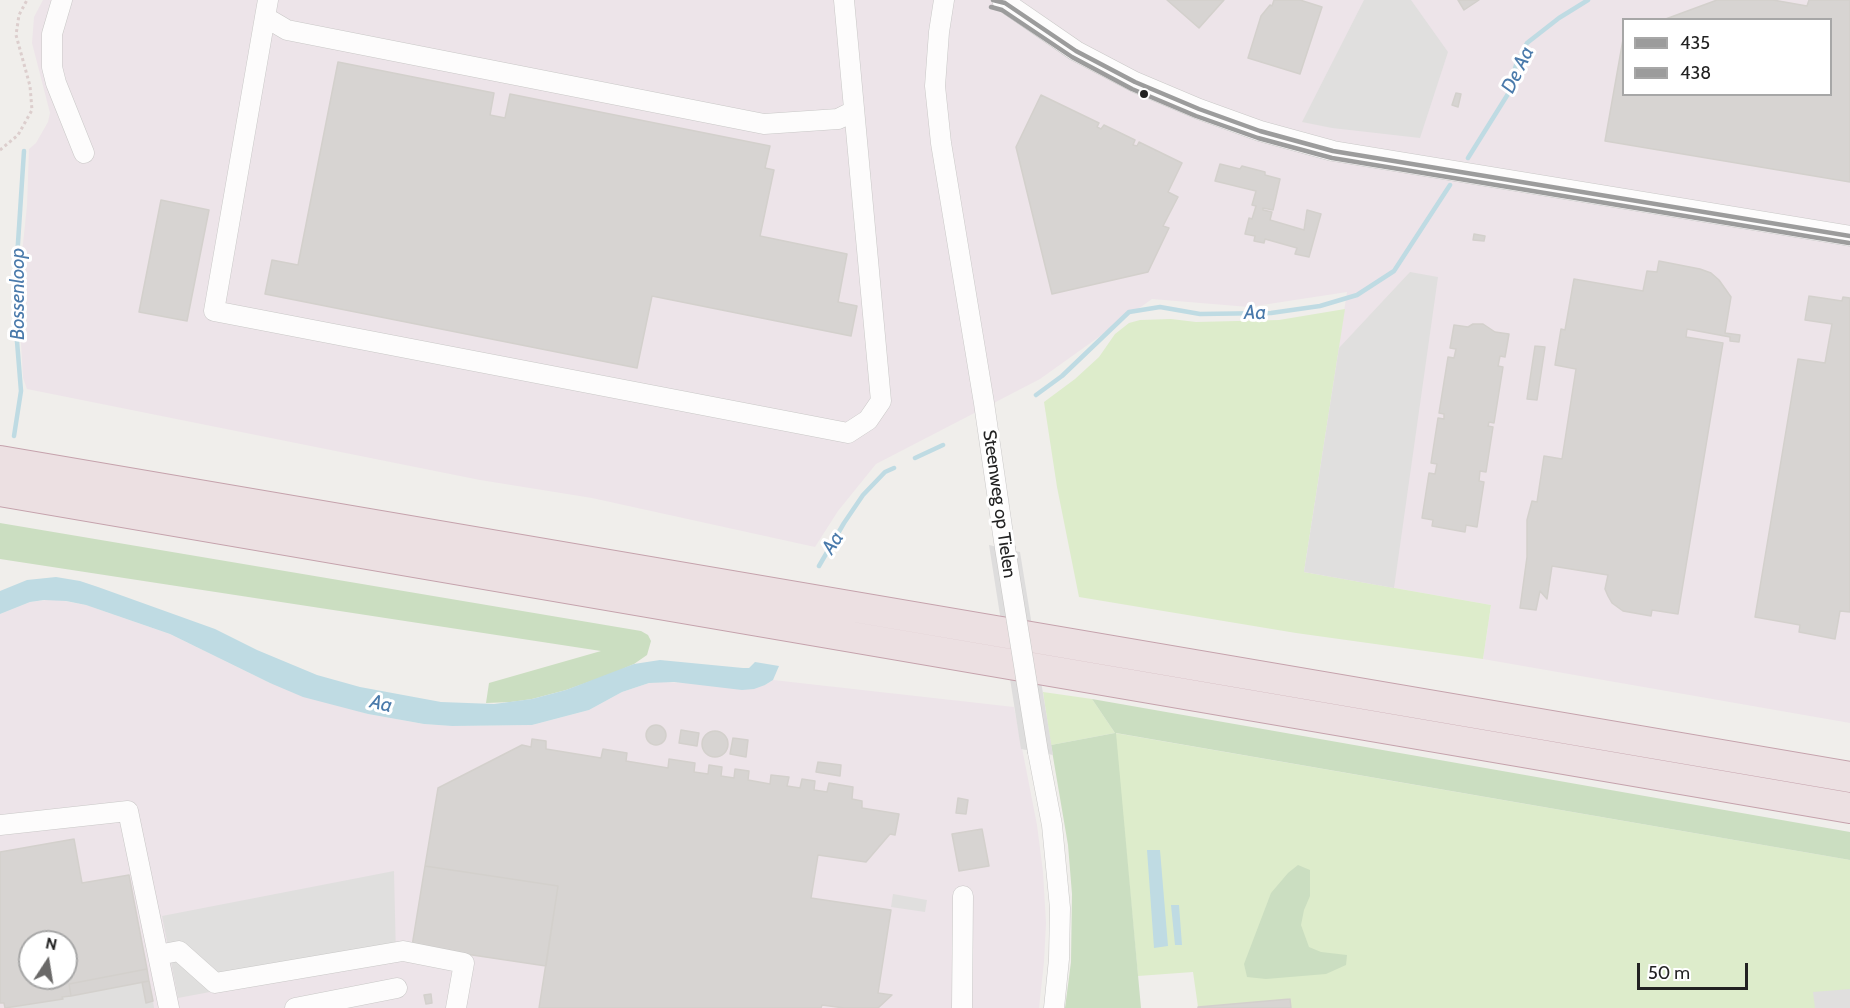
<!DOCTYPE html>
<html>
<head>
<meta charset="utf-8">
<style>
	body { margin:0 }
	#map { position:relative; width:1850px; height:1008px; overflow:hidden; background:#f0eeeb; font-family:Cabin,sans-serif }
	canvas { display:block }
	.legend { position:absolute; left:1622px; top:18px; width:210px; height:78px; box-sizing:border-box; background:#fff; border:2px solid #a7a7a7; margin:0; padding:8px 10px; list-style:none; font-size:18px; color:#222 }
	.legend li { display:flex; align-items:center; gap:12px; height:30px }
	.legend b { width:30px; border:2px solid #a7a7a7 }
	.north { position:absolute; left:18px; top:930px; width:60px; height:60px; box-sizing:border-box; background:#fff; border:2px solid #a7a7a7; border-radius:50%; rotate:12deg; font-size:16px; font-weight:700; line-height:24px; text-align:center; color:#222 }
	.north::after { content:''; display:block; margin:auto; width:21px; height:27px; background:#6a6968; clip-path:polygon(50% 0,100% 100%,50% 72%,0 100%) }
	.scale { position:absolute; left:1637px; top:963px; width:111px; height:27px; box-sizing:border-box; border:3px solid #222; border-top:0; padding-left:8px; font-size:18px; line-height:21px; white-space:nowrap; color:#222; -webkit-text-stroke:4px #fff; paint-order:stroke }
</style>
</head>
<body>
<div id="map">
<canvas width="1850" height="1008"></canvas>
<ul class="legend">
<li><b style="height:8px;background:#9c9c9c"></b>435</li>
<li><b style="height:8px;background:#9c9c9c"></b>438</li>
</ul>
<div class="north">N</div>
<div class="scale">50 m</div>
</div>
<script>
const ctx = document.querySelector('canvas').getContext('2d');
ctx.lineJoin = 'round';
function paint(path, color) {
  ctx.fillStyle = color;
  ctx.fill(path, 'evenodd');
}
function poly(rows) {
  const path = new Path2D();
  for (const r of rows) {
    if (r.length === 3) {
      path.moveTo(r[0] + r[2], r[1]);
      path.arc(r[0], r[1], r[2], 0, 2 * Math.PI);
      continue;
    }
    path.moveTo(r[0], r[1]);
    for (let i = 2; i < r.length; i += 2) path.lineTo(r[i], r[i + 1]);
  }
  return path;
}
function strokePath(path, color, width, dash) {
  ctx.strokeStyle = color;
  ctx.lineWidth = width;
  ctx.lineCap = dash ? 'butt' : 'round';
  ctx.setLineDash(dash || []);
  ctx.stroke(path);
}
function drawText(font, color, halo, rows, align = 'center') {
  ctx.font = font + ' Cabin,sans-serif';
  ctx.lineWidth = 6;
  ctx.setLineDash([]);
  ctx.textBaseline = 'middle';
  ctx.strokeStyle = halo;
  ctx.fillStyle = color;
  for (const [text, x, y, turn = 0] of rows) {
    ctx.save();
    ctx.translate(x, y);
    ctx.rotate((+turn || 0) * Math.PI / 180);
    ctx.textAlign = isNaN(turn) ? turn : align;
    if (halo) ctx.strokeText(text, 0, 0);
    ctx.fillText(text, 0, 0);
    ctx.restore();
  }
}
paint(poly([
	[43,0,1850,0,1850,723,1483,659,1491,605,1304,572,1347,292,1249,307,1152,299,1040,379,876,464,838,511,815,547,592,498,480,480,27,389,23,378,18,291,27,206,29,149,36,143,48,122,50,113,32,43,34,17],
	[1624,20,1830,20,1830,94,1624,94],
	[54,599,86,605,170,634,270,683,368,714,424,724,452,726,532,725,589,710,622,692,649,683,661,682,765,685,773,680,1014,707,1037,825,1043,872,1046,923,1044,962,1039,1008,0,1008,0,614,30,602],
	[30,942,66,942,66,978,30,978]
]), '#ede4e9');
paint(poly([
	[1345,309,1304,572,1491,605,1483,659,1296,633,1079,597,1057,487,1044,402,1075,379,1099,357,1115,334,1129,323,1140,320,1171,319,1196,322,1279,320],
	[1043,692,1092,699,1115,733,1850,860,1850,1008,1291,1008,1290,999,1198,1007,1193,972,1138,976,1115,733,1051,745]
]), '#ddeccb');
paint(poly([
	[0,523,641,631,648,635,651,641,647,655,634,664,611,674,566,690,532,699,511,702,486,703,489,683,601,651,0,559],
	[1092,699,1850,832,1850,860,1116,733,1141,1008,1065,1008,1071,962,1072,894,1068,845,1051,745,1115,733],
	[1298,865,1310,870,1310,896,1304,910,1301,925,1309,947,1321,952,1347,955,1346,965,1326,974,1266,979,1247,977,1244,964,1271,893,1288,873]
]), '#cbdec1');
paint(poly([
	[1364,0,1411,0,1448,52,1420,138,1332,128,1302,122],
	[1410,272,1438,277,1394,588,1304,572,1339,348],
	[394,871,396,957,178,998,162,916],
	[893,894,927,900,925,912,891,907],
	[142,982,146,1002,153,1001,154,1008,6,1008,62,999,62,997],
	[1850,989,1850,1008,1815,1008,1813,992]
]), '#e0dfde');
paint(poly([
	[56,577,80,581,98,587,215,629,257,650,317,675,360,687,441,702,494,704,532,699,566,690,634,664,660,660,743,668,749,668,755,662,779,666,773,680,765,685,754,689,742,690,674,682,649,683,622,692,589,710,532,725,452,726,424,724,368,714,303,697,270,683,170,634,86,605,66,601,44,600,30,602,0,614,0,591,27,580],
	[1147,850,1160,850,1168,946,1154,948],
	[1171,905,1179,905,1182,945,1175,945]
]), '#bfdbe3');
paint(poly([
	[989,545,1020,552,1053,755,1021,749]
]), '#dedddd');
strokePath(poly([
	[1468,158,1508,94,1516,65,1527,43,1559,18,1588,0],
	[1036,395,1062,376,1129,312,1160,307,1200,314,1271,313,1320,306,1357,295,1394,271,1450,185],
	[14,436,21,391,14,304,24,151],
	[915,458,943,445],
	[819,566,844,523,863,495,885,472,894,468]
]), '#bfdbe3', 4.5);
const building = poly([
	[1167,0,1224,0,1199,28,1167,0],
	[1274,0,1300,0,1322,7,1300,74,1248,58,1261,16,1270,5,1272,6,1274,0],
	[1458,0,1479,0,1464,10,1458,0],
	[1717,0,1773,0,1807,6,1809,0,1850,0,1850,182,1605,141,1624,34,1624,94,1830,94,1830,20,1663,20,1717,0],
	[338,62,494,93,490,115,505,118,510,94,770,146,765,168,774,170,760,236,847,254,838,302,857,306,851,336,652,296,637,368,265,294,272,260,298,265,338,62],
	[1456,93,1461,94,1458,107,1452,105,1456,93],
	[1041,95,1099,123,1097,127,1101,129,1104,125,1135,140,1133,145,1137,146,1139,142,1182,163,1168,192,1178,197,1163,226,1169,228,1148,272,1052,294,1016,147,1041,95],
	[1220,164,1240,169,1242,166,1265,172,1265,175,1280,179,1273,210,1263,208,1263,210,1272,212,1270,220,1304,230,1307,210,1321,214,1309,257,1295,254,1297,248,1265,239,1264,243,1254,241,1255,236,1245,234,1249,218,1252,219,1256,206,1252,205,1256,191,1215,181,1220,164],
	[161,200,209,210,187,321,139,312,161,200],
	[1474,234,1485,236,1484,241,1473,240,1474,234],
	[1659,261,1700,269,1711,273,1719,280,1731,297,1725,333,1740,335,1739,342,1730,341,1730,337,1687,329,1686,337,1723,343,1678,614,1652,610,1651,616,1623,611,1612,603,1608,596,1605,589,1608,575,1552,566,1547,599,1540,591,1536,610,1520,608,1527,557,1527,520,1532,501,1537,502,1544,456,1562,459,1576,369,1555,365,1561,329,1565,330,1574,279,1643,291,1647,271,1657,272,1659,261],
	[1809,296,1842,301,1843,297,1850,298,1850,612,1840,611,1835,639,1799,632,1800,625,1755,617,1798,359,1825,363,1832,324,1805,320,1809,296],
	[1473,324,1483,324,1495,332,1509,334,1505,357,1500,356,1498,366,1503,367,1494,423,1489,422,1488,426,1493,427,1486,472,1480,471,1479,481,1484,482,1477,527,1466,525,1465,532,1432,526,1433,520,1422,518,1429,473,1435,474,1437,464,1431,463,1438,418,1444,419,1444,414,1439,413,1448,357,1454,358,1456,349,1450,348,1454,325,1468,327,1473,324],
	[1535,346,1545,347,1537,400,1527,399,1535,346],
	[656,735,10],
	[681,730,699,733,697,746,679,743,681,730],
	[715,744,13],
	[733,738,748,740,746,757,730,754,733,738],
	[532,739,546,741,546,749,601,758,603,749,627,753,626,761,668,768,669,759,695,763,694,772,708,774,709,765,722,767,721,776,734,778,735,769,749,771,748,780,770,784,771,775,789,777,787,786,800,788,802,779,815,781,814,790,827,792,829,783,853,787,852,799,862,801,862,808,899,814,895,835,890,834,866,862,818,855,811,898,891,910,878,993,892,995,878,1008,844,1008,822,1005,821,1008,539,1008,558,886,425,866,438,788,522,745,531,747,532,739],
	[818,762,841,765,840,776,816,772,818,762],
	[958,798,968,800,966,814,956,813,958,798],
	[982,829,989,866,959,871,952,834,982,829],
	[74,839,82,883,129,875,147,969,69,984,71,996,62,997,63,999,5,1008,4,1003,0,1003,0,852,74,839],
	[30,942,66,942,66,978,30,978,30,942],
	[425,866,558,886,546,966,412,946,425,866],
	[147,969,149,981,71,996,69,984,147,969],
	[149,981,153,1001,146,1003,142,982,149,981],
	[431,994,432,1003,426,1004,424,995,431,994],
	[1290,999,1291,1008,1198,1008,1198,1007,1290,999]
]);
paint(building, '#d7d4d2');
strokePath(building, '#d3d0cc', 1.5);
const minor = poly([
	[62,0,52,34,52,67,56,83,84,153],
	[268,0,265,17,287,30,764,124,838,119,854,111],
	[944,0,939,32,935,86,941,143,984,403,1005,548],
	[1002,0,1076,51,1135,82,1199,109,1260,131,1333,151,1850,236],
	[265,17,214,311,848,433,868,420,881,401,844,0],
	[1038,752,1052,825,1060,908,1059,959,1054,1008],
	[0,825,128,811,158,955],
	[169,1008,158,955,179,951,215,983,403,951,464,963,456,1008],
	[295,1008,397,988],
	[962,1008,963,896]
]);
const highway = poly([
	[0,461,1850,777],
	[0,491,1850,808]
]);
strokePath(minor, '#c9c8c7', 21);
strokePath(highway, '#c5a2ac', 32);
strokePath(poly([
	[0,150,18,135,32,110,30,86,16,35,19,15,27,0]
]), '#dccecd', 3, [3, 3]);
strokePath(minor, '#fdfcfc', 20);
strokePath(highway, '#ece0e2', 30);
const minorBridge = poly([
	[1005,548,1038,752]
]);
strokePath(minorBridge, '#c9c8c7', 21, []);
strokePath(minorBridge, '#fdfcfc', 20);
strokePath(poly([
	[993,0,1005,3,1076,51,1135,82,1199,109,1260,131,1333,151,1850,236]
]), '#9c9c9c', 4.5);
strokePath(poly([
	[991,7,1002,10,1072,57,1132,89,1196,116,1258,138,1332,158,1849,243]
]), '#9c9c9c', 4.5);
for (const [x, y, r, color] of [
	[1144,94,5,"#222"]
]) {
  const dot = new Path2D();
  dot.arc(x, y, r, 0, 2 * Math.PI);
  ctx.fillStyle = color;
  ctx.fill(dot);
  strokePath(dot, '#fff', 2);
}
drawText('18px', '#222', '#fff', [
	["Steenweg op Tielen",999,504,82]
]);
drawText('italic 20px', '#4a7aab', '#fff', [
	["De Aa",1518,70,-64],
	["Bossenloop",18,294,-90],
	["Aa",1255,313,-1],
	["Aa",833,543,-58],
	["Aa",381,704,13]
]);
</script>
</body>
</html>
